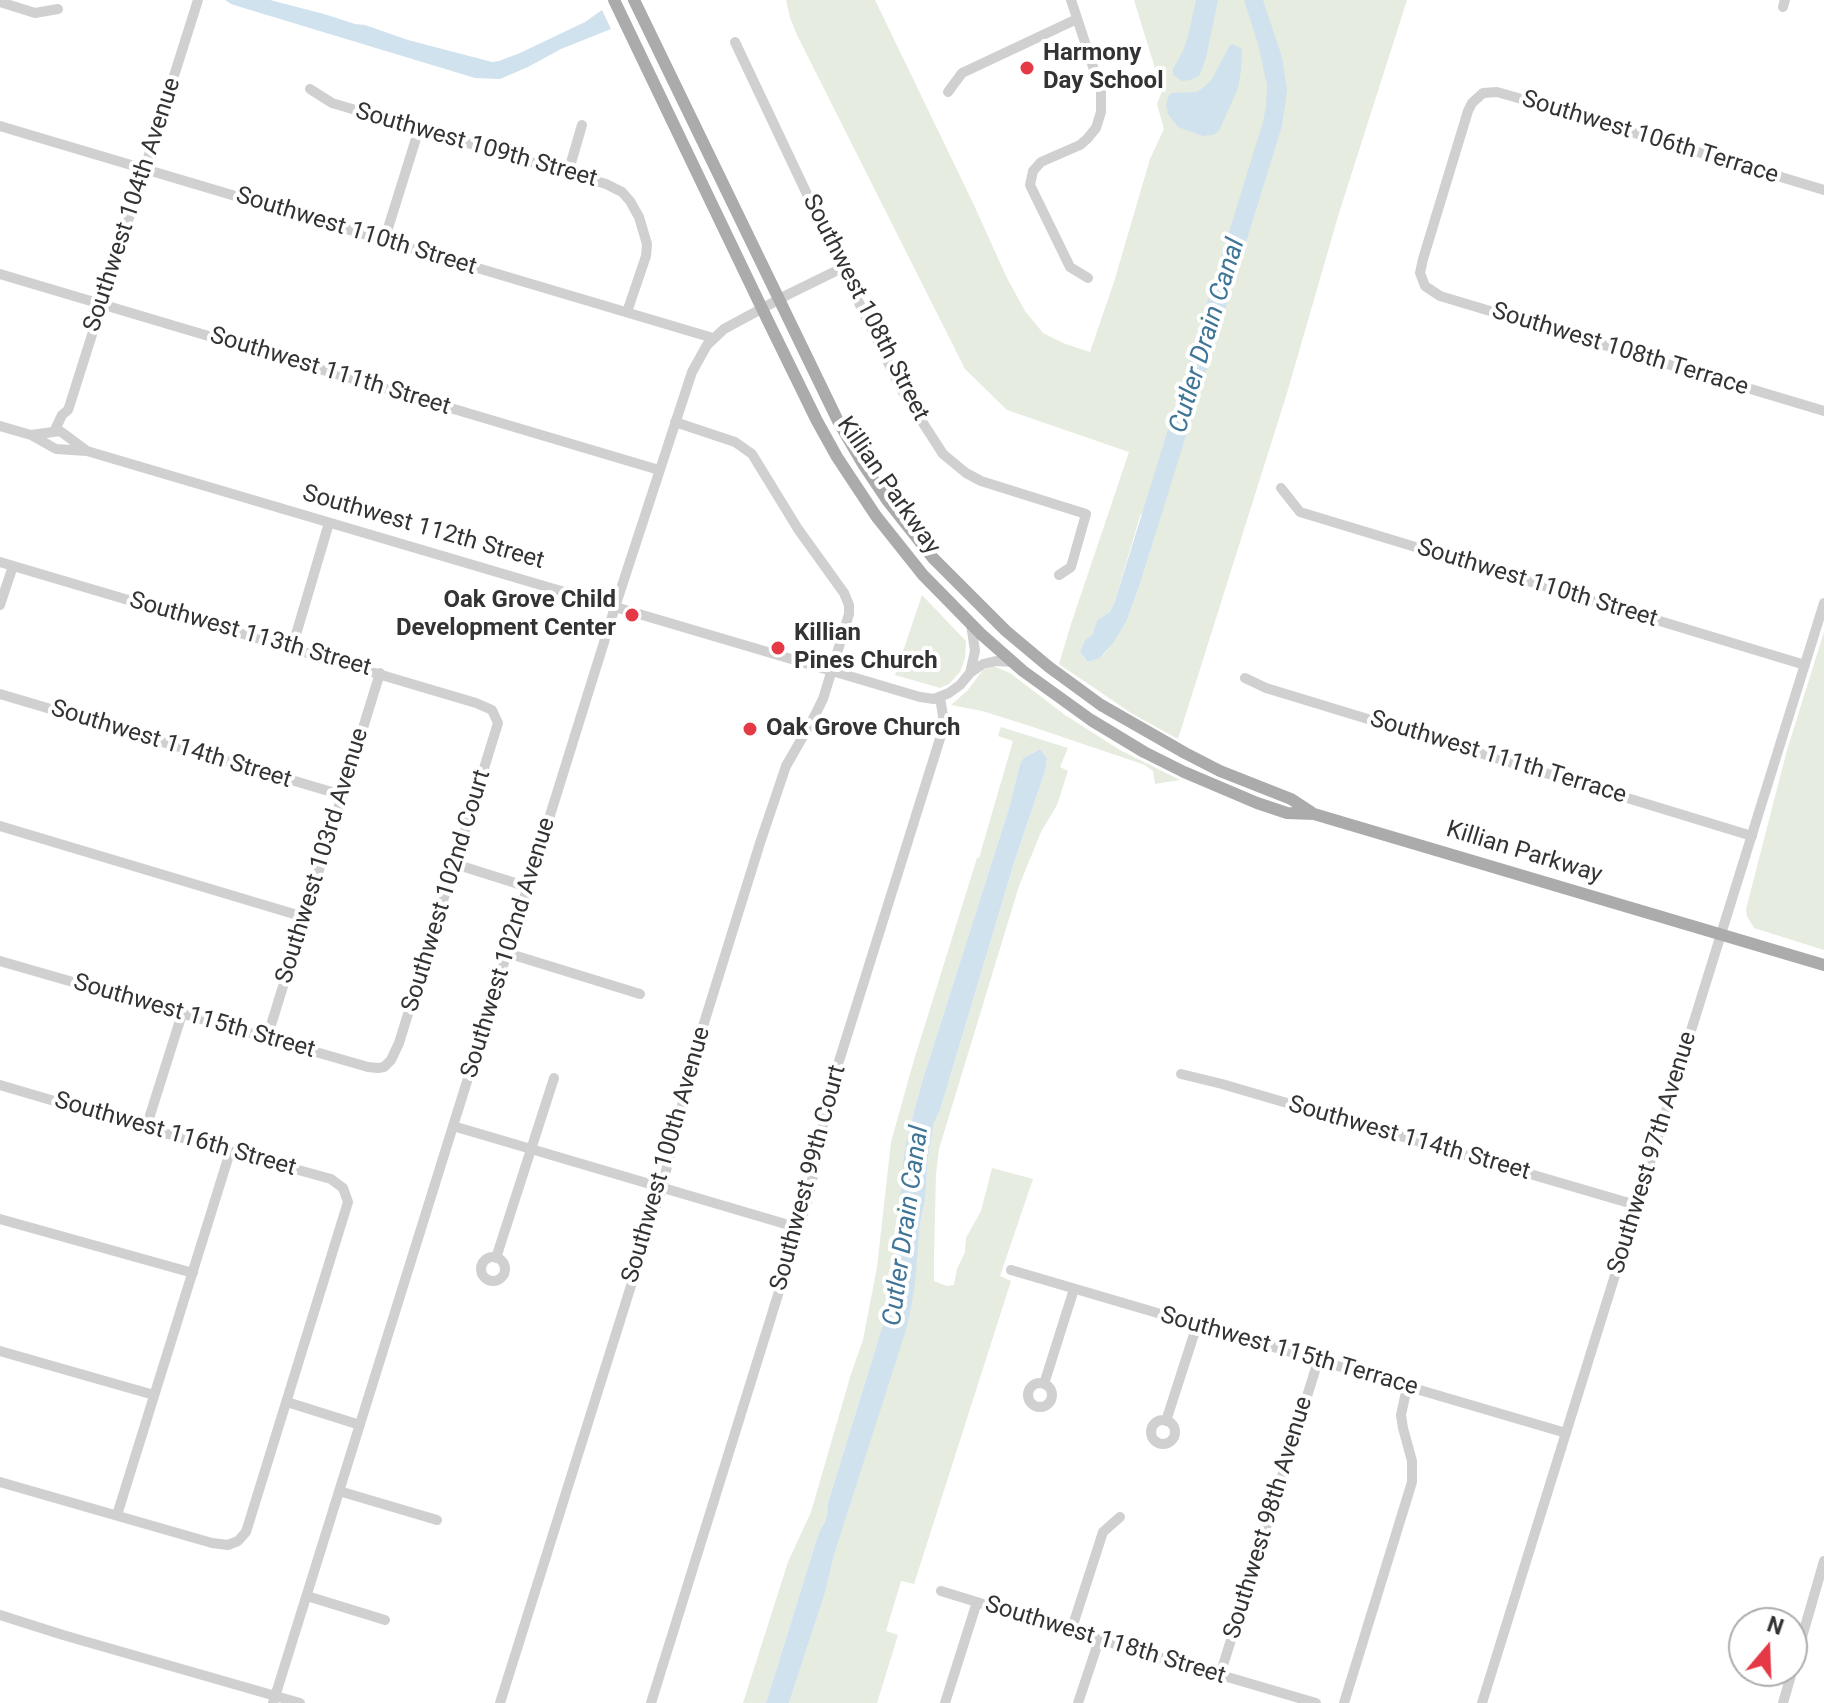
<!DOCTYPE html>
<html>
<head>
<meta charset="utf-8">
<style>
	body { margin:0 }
	#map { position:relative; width:1824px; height:1703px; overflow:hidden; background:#fff; font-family:Roboto,sans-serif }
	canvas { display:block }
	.north { position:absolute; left:1728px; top:1607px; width:80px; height:80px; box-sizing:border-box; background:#fff; border:2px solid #adadad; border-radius:50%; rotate:19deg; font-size:22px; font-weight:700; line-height:32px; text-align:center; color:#333 }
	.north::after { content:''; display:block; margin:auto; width:28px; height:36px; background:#e63946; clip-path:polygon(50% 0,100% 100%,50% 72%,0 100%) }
</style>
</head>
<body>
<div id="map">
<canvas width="1824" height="1703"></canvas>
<div class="north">N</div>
</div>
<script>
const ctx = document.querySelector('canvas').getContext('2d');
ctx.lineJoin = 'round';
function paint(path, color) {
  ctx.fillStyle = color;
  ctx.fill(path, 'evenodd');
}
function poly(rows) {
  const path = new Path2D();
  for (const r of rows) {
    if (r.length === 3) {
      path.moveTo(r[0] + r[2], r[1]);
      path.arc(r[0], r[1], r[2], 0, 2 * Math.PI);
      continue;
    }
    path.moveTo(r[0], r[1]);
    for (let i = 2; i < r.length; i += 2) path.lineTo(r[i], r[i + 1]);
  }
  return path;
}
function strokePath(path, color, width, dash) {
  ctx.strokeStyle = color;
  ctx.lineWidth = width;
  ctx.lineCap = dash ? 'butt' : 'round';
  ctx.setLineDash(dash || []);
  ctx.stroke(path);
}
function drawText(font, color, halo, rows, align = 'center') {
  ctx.font = font + ' Roboto,sans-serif';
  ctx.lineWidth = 8;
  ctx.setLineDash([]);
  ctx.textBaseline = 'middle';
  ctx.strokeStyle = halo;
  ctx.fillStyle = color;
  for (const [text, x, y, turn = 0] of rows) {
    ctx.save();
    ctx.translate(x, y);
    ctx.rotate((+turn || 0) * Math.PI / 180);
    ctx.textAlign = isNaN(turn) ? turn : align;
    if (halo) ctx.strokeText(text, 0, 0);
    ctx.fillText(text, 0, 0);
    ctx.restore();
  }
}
paint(poly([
	[786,0,875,0,973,203,1007,278,1025,311,1043,333,1063,343,1090,352,1114,282,1150,159,1164,129,1157,104,1162,91,1134,0,1407,0,1339,213,1287,393,1178,739,1131,713,1059,664,1071,624,1129,452,1007,410,965,369,797,35,790,18],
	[1175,469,1140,584,1127,620,1106,652,1100,658,1088,662,1080,652,1085,640,1092,635,1097,620,1110,612,1115,601,1140,516],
	[922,595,966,641,965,658,960,672,949,684,940,688,895,675],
	[1824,632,1824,950,1754,928,1747,916,1746,909,1787,750],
	[993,666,1010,673,1065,715,1120,750,1180,780,1155,784,1153,771,1145,765,1027,725,982,711,951,705,967,691,983,670],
	[1001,727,1068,748,1060,767,1068,771,1057,805,1041,832,1019,886,939,1149,936,1174,934,1256,934,1281,947,1286,954,1285,957,1269,965,1252,966,1238,981,1211,992,1168,1033,1179,1000,1276,1011,1281,914,1584,901,1581,886,1631,898,1635,877,1703,789,1703,825,1593,834,1555,910,1314,920,1224,925,1201,928,1158,934,1123,940,1110,1014,863,1046,768,1047,758,1040,749,1034,752,1020,764,1010,805,922,1082,908,1134,889,1305,827,1506,828,1511,825,1522,819,1532,766,1703,743,1703,788,1562,811,1512,851,1374,863,1340,877,1267,891,1142,914,1060,977,858,979,858,1013,741,998,736]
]), '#e6ecdf');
paint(poly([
	[225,0,270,0,324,14,355,24,365,25,408,40,492,62,499,61,520,53,585,22,602,10,611,29,561,49,528,67,500,79,475,78,247,9,231,4],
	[1196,0,1218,0,1206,58,1199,76,1191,80,1182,81,1173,75,1173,69,1183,51,1188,36],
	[1244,0,1263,0,1282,57,1287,90,1282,126,1140,584,1127,620,1113,643,1100,658,1088,662,1080,652,1082,647,1085,640,1092,635,1097,620,1110,612,1115,601,1263,122,1266,106,1267,85,1258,44],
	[1233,44,1242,49,1241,70,1238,88,1219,131,1213,135,1203,136,1178,127,1168,114,1166,105,1169,95,1172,93,1197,92,1204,87,1212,79,1230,45],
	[1040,749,1047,758,1046,768,1014,863,940,1110,934,1123,928,1158,925,1201,920,1224,915,1282,910,1314,905,1333,834,1555,825,1593,789,1703,766,1703,819,1532,825,1522,828,1511,827,1506,889,1305,897,1234,904,1155,908,1134,922,1082,1010,805,1020,764,1024,758]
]), '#cfe2ee');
strokePath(poly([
	[1071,0,1101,91,1101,112,1096,128,1087,139,1080,145,1041,162,1033,171,1030,185,1070,267,1088,278],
	[0,2,35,13,58,9],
	[1783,7,1785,0],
	[735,42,842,268,901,389,943,454,966,473,981,481,1086,514,1071,567,1059,575],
	[310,89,332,103,606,184,622,192,630,201,639,217,647,244,646,256,627,312],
	[948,92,962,73,1077,19],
	[0,126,713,338],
	[568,173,582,125],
	[1824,190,1518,98,1497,92,1483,93,1472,103,1468,111,1423,259,1420,273,1425,286,1440,296,1824,411],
	[384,241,419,129],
	[0,274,659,470],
	[0,426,31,435,56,449,87,451,920,697,934,699,949,693,960,685,970,673,983,664,996,661,1012,662],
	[54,432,62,415,68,410,71,401,198,0],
	[31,435,60,431,87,451],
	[1281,488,1300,512,1805,665],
	[0,562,476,703,492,710,498,723,399,1043,391,1060,384,1067,378,1068,368,1067,0,961],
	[0,605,13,566],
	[292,648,329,523],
	[970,673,975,651,971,624],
	[1245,678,1266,688,1752,836],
	[0,694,342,795],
	[0,826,304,917],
	[455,864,528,887],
	[507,953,640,994],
	[267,1038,380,673],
	[1181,1074,1222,1084,1636,1205],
	[0,1085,146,1128,331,1179,343,1188,348,1202,246,1532,238,1541,228,1545,212,1543,0,1482],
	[453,1126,799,1228],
	[146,1128,182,1014],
	[0,1219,193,1273],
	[493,1269,12],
	[496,1258,554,1078],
	[1011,1270,1566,1433],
	[0,1351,154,1395],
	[1040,1395,12],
	[1044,1384,1074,1289],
	[287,1402,360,1425],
	[1163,1432,12],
	[1166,1421,1197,1325],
	[339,1491,437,1520],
	[117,1515,230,1152],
	[941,1591,1071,1631,1316,1703],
	[307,1596,385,1620],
	[0,1615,63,1635,300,1703],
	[1071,1631,1103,1532,1120,1517],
	[1220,1675,1318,1361],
	[273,1703,615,607,692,372,707,345,724,329,787,295,842,268],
	[500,1703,662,1187,695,1052,760,843,786,766,813,719,823,699,849,614,849,605,844,593,798,529,752,454,735,442,675,422],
	[651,1703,809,1195,830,1090,943,729,943,716,940,697],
	[945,1703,977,1602],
	[1078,1703,1099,1640],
	[1344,1703,1412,1482,1412,1461,1403,1428,1401,1415,1407,1387],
	[1482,1703,1824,603],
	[1783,1703,1824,1561]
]), '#d0d0d0', 10);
strokePath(poly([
	[614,0,769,323,817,421,837,457,876,516,923,575,981,634,1023,671,1091,720,1144,752,1184,772,1257,803,1287,813,1314,814,1824,965],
	[634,0,838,421,863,464,887,500,933,558,1006,631,1049,667,1101,705,1185,753,1220,771,1291,799,1311,812]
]), '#ababab', 12);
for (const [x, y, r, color] of [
	[1027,68,8,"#e63946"],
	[632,615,8,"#e63946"],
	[778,648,8,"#e63946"],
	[750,729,8,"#e63946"]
]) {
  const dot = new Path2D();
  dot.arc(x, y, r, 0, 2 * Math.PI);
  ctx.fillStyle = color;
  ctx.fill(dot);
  strokePath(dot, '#fff', 3);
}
drawText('bold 24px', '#333', '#fff', [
	["Harmony",1043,54],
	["Day School",1043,82],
	["Oak Grove Child",616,601,"right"],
	["Development Center",616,629,"right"],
	["Killian",794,634],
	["Pines Church",794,662],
	["Oak Grove Church",766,729]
], 'left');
drawText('24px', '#333', '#fff', [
	["Southwest 106th Terrace",1650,138,17],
	["Southwest 109th Street",476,146,16],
	["Southwest 104th Avenue",133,205,-72],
	["Southwest 110th Street",356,232,17],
	["Southwest 108th Street",865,308,63],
	["Southwest 108th Terrace",1620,350,17],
	["Southwest 111th Street",330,372,17],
	["Killian Parkway",888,486,55],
	["Southwest 112th Street",423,528,16],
	["Southwest 110th Street",1537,584,17],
	["Southwest 113th Street",250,635,16],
	["Southwest 114th Street",171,745,17],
	["Southwest 111th Terrace",1498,758,17],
	["Killian Parkway",1524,853,17],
	["Southwest 103rd Avenue",323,856,-73],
	["Southwest 102nd Court",447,891,-73],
	["Southwest 102nd Avenue",509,948,-73],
	["Southwest 115th Street",194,1017,16],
	["Southwest 116th Street",175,1135,16],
	["Southwest 114th Street",1409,1139,16],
	["Southwest 97th Avenue",1653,1153,-73],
	["Southwest 100th Avenue",667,1155,-74],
	["Southwest 99th Court",809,1178,-75],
	["Southwest 115th Terrace",1289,1352,16],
	["Southwest 98th Avenue",1269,1518,-73],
	["Southwest 118th Street",1105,1641,17]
]);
drawText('italic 26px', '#3f7597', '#fff', [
	["Cutler Drain Canal",1208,336,-73],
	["Cutler Drain Canal",907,1226,-82]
]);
</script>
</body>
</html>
